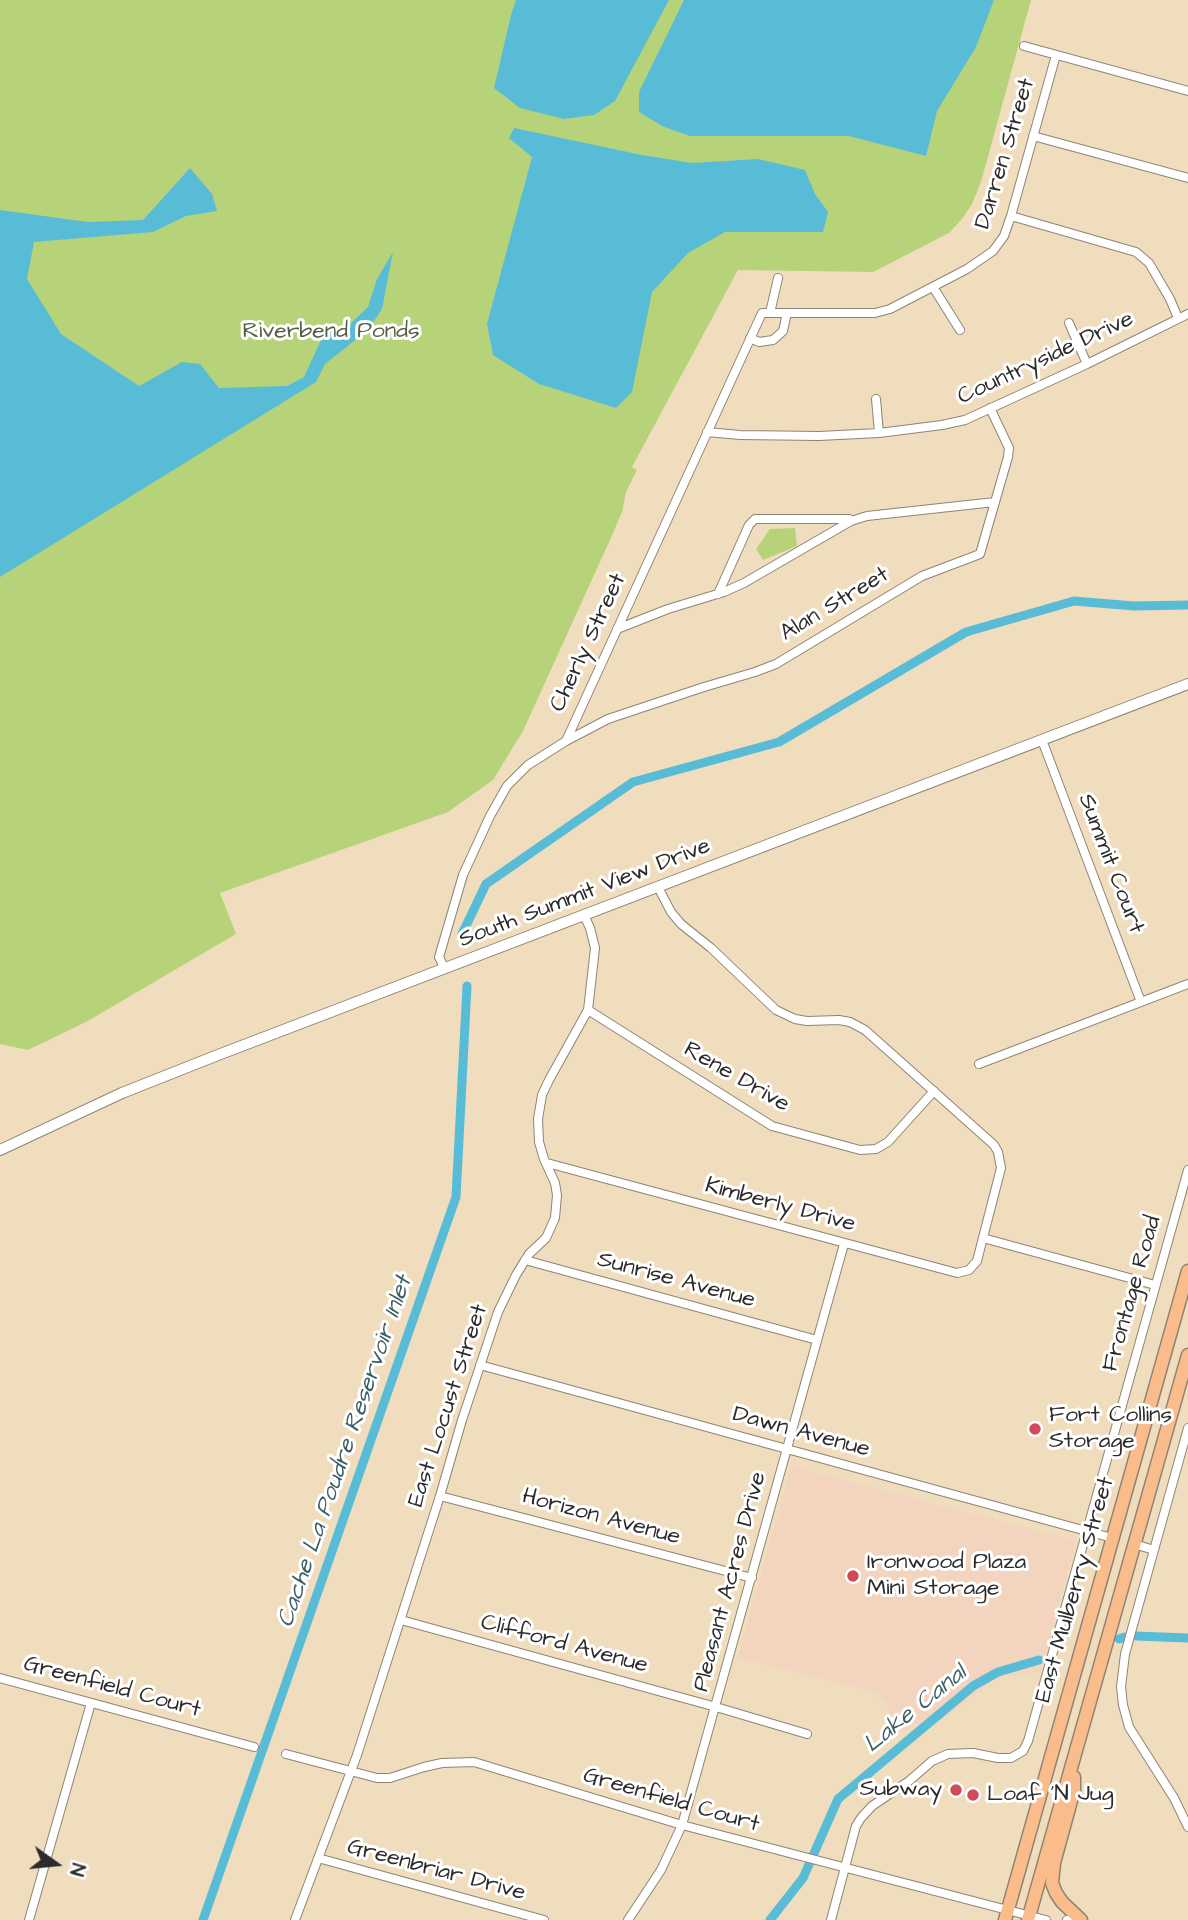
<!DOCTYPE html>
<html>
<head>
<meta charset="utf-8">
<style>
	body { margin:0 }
	#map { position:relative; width:1188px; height:1920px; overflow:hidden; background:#f0ddbd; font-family:"Architects Daughter",sans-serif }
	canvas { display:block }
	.north { position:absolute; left:21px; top:1829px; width:70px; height:70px; -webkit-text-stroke:5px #fff; paint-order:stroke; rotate:105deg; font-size:19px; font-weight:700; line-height:28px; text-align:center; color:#2b2b2b }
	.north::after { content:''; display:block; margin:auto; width:24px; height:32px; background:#2b2b2b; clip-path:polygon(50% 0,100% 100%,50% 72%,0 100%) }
</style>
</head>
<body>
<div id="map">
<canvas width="1188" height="1920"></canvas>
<div class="north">N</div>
</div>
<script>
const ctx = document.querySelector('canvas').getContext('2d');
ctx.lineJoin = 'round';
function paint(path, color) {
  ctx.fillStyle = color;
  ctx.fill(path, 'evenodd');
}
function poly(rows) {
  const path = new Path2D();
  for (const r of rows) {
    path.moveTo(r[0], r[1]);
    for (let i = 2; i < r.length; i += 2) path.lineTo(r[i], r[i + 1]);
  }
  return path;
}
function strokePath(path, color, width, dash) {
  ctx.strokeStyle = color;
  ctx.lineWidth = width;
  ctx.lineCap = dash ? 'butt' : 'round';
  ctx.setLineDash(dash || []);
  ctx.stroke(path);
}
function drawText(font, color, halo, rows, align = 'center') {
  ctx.font = font + ' "Architects Daughter",sans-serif';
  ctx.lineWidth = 6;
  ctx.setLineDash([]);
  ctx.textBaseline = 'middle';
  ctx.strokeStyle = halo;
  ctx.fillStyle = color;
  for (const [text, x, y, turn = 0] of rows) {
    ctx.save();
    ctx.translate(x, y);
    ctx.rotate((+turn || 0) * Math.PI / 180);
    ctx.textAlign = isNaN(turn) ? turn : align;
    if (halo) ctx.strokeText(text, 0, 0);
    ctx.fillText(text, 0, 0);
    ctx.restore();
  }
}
paint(poly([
	[791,1466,1076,1541,1041,1672,996,1678,931,1728,914,1724,904,1731,877,1693,738,1658]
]), '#f3d4bf');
paint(poly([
	[0,0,1031,0,981,182,972,204,962,219,949,233,873,272,738,270,632,467,637,470,626,492,622,512,610,540,523,731,493,780,448,812,220,893,236,934,86,1022,28,1050,0,1044],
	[795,528,797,546,763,560,756,549,770,529]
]), '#b6d37a');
paint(poly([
	[516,0,669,0,615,101,594,115,564,119,520,108,494,88,511,15],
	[684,0,994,0,976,47,937,111,926,156,849,136,690,136,662,126,639,112,639,92],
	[514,128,642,155,692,163,758,159,805,170,815,194,828,212,823,232,725,232,688,253,652,292,632,392,616,408,539,384,493,355,487,324,532,157,509,138],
	[190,168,212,194,217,211,186,216,153,232,34,242,27,279,61,334,139,386,182,362,200,364,219,388,287,386,304,377,326,329,349,325,368,307,377,279,393,252,382,309,368,330,325,364,316,382,0,577,0,210,88,222,143,220]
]), '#59bcd7');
strokePath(poly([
	[462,934,486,884,633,782,779,742,966,632,1074,601,1134,606,1188,605],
	[1136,1636,1188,1638],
	[1119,1639,1125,1637],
	[203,1920,456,1197,467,986],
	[770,1920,803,1878,838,1799,973,1686,998,1672,1039,1660]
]), '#59bcd7', 9);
const minor = poly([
	[1024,46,1188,91],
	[1033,136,1188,178],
	[1011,216,1136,252,1149,263,1170,299,1178,318],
	[933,287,960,330],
	[770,313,778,278],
	[1069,323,1087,364],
	[750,338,759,342,773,340,783,331,787,313],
	[876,399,879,433],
	[707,432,740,435,819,436,879,433,942,425,965,420,1087,364,1188,314],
	[718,594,749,525,755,519,849,519],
	[617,629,668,609,724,592,744,583,851,521,867,516,995,502],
	[1042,740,1141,1002],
	[566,741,762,313,875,313,890,309,967,269,993,251,1004,236,1011,216,1056,55],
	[445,969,439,957,463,875,490,816,507,786,528,765,566,741,608,719,704,687,755,672,776,664,922,576,980,554,1008,457,1009,448,990,408],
	[588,1010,772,1126,860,1150,876,1149,888,1142,934,1091],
	[979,1064,1188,984],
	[547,1163,957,1273,969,1270,977,1261,1001,1168,998,1152,994,1145,865,1030,850,1022,839,1020,807,1021,795,1019,776,1010,711,948,681,924,671,912,658,887],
	[983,1238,1155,1285],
	[525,1260,817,1340],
	[480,1365,1112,1538],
	[1188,1428,1125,1654,1121,1687,1123,1705,1129,1727,1174,1798,1188,1827],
	[440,1496,752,1578],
	[1134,1544,1154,1550],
	[401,1620,716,1707,807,1734],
	[0,1678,254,1747],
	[286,1754,377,1778,390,1778,424,1767,442,1763,474,1762,682,1825,1046,1920],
	[318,1858,544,1920],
	[29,1920,91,1703],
	[295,1920,357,1755,440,1496,462,1420,498,1312,516,1275,529,1254,546,1238,555,1218,557,1195,555,1183,544,1159,539,1142,538,1119,542,1095,549,1080,588,1010,595,948,590,928,584,915],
	[628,1920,661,1870,682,1825,844,1244],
	[831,1920,856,1826,861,1818,872,1806,909,1781,932,1761,948,1754,973,1753,998,1758,1011,1758,1023,1751,1028,1741,1188,1170],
	[1067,1920,1069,1920]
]);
const tertiary = poly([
	[0,1150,122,1093,218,1055,1188,684]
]);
const trunk = poly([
	[1074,1777,1074,1790,1054,1863,1052,1883,1056,1893,1062,1902,1081,1920],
	[1005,1920,1188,1271],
	[1028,1920,1188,1355]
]);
strokePath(minor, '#8e8474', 10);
strokePath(tertiary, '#8e8474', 12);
strokePath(trunk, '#8e8474', 15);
strokePath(minor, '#fff', 8);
strokePath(tertiary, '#fff', 10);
strokePath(trunk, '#fabc8b', 12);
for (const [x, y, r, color] of [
	[1035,1429,7,"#d1495b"],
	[853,1576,7,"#d1495b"],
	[956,1790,7,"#d1495b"],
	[973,1795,7,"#d1495b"]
]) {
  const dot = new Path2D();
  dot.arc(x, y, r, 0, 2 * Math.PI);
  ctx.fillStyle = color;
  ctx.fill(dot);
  strokePath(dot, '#fff', 2.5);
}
drawText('23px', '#2b2b2b', '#fff', [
	["Darren Street",1006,154,-73],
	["Countryside Drive",1046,359,-25],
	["Alan Street",835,605,-31],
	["Cherly Street",589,643,-65],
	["Summit Court",1110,864,69],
	["South Summit View Drive",585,894,-21],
	["Rene Drive",736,1078,30],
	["Kimberly Drive",780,1206,15],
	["Sunrise Avenue",676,1281,15],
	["Frontage Road",1133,1294,-74],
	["East Locust Street",449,1406,-72],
	["Dawn Avenue",801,1433,15],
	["Horizon Avenue",601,1518,15],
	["Pleasant Acres Drive",731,1582,-75],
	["East Mulberry Street",1076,1590,-74],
	["Clifford Avenue",564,1645,15],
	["Greenfield Court",112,1688,15],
	["Greenfield Court",671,1801,16],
	["Greenbriar Drive",436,1871,15]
]);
drawText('23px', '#555d43', '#fff', [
	["Riverbend Ponds",331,332]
]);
drawText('23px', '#2b2b2b', '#fff', [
	["Fort Collins",1049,1416],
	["Storage",1049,1442],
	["Ironwood Plaza",867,1563],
	["Mini Storage",867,1589],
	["Subway",942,1790,"right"],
	["Loaf 'N Jug",987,1795]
], 'left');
drawText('italic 24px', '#3b5e67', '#fff', [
	["Cache La Poudre Reservoir Inlet",346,1452,-71],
	["Lake Canal",916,1710,-39]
]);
</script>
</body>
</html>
